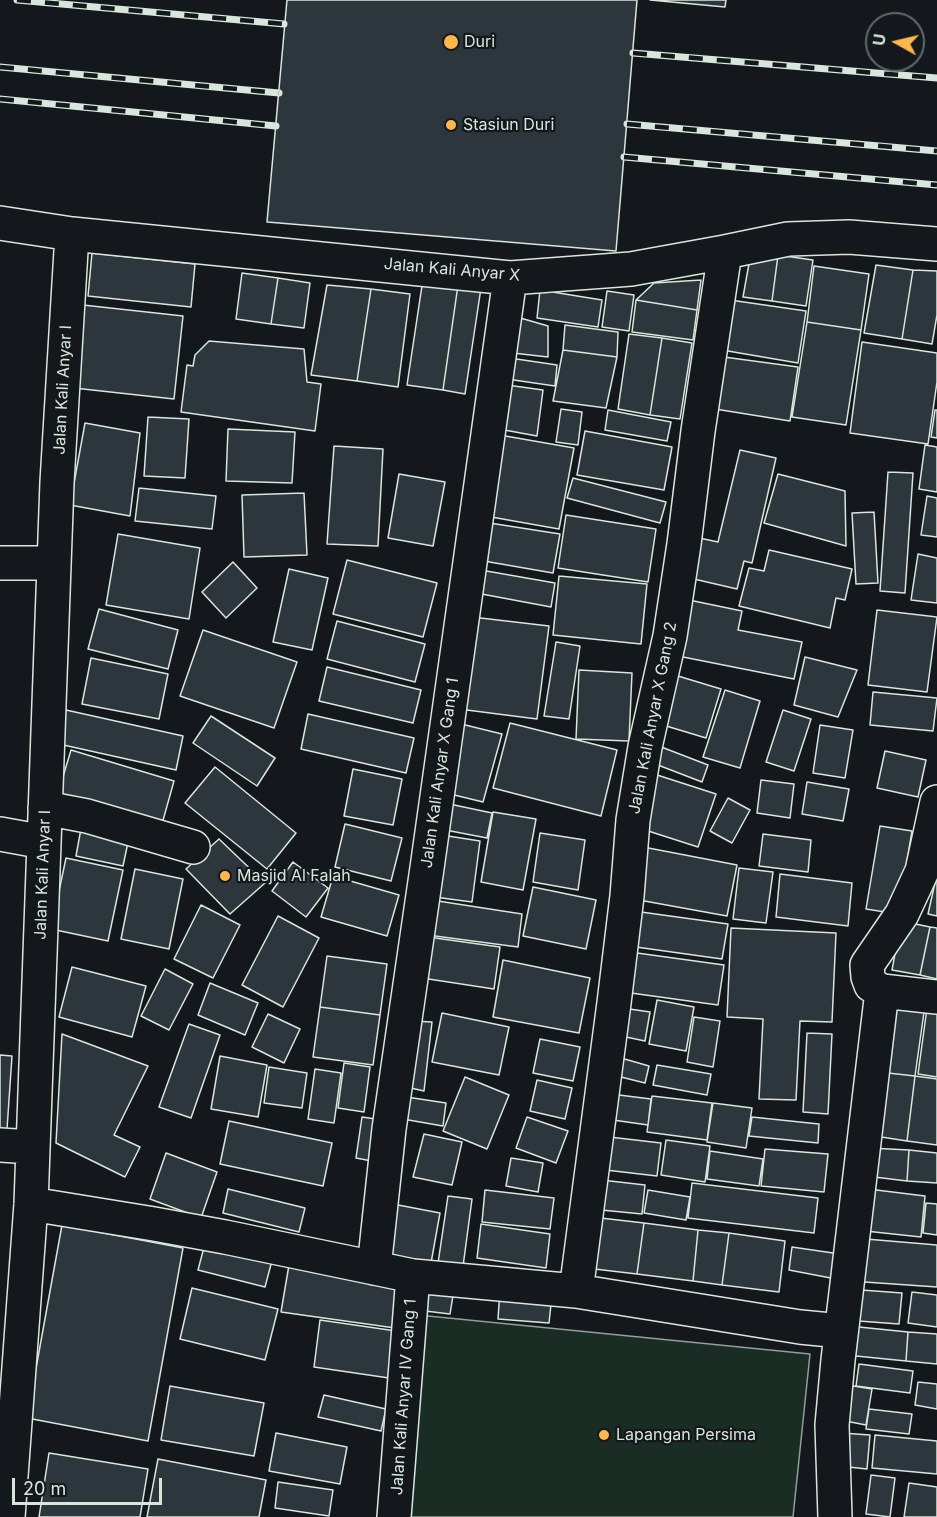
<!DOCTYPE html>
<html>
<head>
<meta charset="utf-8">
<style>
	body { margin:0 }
	#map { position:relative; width:937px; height:1517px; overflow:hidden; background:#14181c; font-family:Inter,sans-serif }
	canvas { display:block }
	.north { position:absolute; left:865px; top:12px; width:60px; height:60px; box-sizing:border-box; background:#14181c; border:2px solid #626a69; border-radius:50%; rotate:278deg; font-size:16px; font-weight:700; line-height:24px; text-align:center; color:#d8e6dc }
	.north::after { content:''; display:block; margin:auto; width:21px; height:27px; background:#ffb74d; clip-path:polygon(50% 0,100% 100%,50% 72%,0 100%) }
	.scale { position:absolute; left:12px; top:1478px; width:150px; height:27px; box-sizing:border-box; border:3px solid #d8e6dc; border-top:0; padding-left:8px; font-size:18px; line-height:21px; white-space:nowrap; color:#d8e6dc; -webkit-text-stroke:4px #14181c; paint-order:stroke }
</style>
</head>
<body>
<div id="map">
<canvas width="937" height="1517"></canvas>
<div class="north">U</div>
<div class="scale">20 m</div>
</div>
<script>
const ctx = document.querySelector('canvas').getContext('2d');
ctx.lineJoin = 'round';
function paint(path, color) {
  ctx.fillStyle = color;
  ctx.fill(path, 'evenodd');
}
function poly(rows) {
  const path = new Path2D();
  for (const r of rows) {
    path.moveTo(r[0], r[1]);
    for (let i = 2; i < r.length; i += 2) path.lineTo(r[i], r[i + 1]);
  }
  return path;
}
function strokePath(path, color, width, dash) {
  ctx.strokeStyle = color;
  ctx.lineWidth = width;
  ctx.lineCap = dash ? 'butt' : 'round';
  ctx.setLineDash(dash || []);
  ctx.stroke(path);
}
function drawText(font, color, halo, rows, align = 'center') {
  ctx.font = font + ' Inter,sans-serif';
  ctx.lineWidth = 4.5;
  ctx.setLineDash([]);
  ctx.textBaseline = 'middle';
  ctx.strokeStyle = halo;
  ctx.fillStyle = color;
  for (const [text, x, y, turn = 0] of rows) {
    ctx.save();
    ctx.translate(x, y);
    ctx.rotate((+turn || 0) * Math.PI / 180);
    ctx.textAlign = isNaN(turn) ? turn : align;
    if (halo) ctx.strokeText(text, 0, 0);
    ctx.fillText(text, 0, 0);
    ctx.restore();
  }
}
const green = poly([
	[418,1315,810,1354,793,1517,398,1517,418,1315]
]);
paint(green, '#1a2d24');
strokePath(green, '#939e99', 1.5);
const building = poly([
	[287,0,637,0,616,251,267,222,287,0],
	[650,0,726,0,725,7,650,0],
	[92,253,195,264,191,307,88,296,92,253],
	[778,255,772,301,743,297,750,258,778,255],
	[778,255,813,260,806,306,772,301,778,255],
	[876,265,913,270,902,339,864,333,876,265],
	[814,266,869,274,861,330,807,322,814,266],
	[913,270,937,271,937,315,932,344,902,339,913,270],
	[242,273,278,278,271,324,236,319,242,273],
	[278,278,310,283,304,328,271,324,278,278],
	[423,279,458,285,443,390,407,385,423,279],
	[701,280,697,310,636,300,654,283,701,280],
	[327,285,371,289,357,381,311,375,327,285],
	[458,285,481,288,465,394,443,390,458,285],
	[371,289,410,294,398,387,357,381,371,289],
	[540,290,602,300,598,327,537,318,540,290],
	[607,291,634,295,629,331,602,327,607,291],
	[636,300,697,310,693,340,632,332,636,300],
	[730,300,806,311,798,363,722,350,730,300],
	[83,305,183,316,174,399,74,388,83,305],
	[510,315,548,326,548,357,504,352,510,315],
	[807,322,861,330,846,425,792,417,807,322],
	[565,325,618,332,617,357,563,350,565,325],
	[629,334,662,338,650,415,618,409,629,334],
	[662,338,692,343,680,419,650,415,662,338],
	[209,341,304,349,307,382,321,384,315,431,181,412,187,365,193,366,195,355,209,341],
	[862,342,937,353,937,382,928,444,850,433,862,342],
	[563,350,617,357,606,408,553,401,563,350],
	[503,357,557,365,555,386,500,378,503,357],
	[724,357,798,367,790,421,715,409,724,357],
	[507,385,543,390,537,436,499,429,507,385],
	[561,409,582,412,578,445,556,442,561,409],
	[608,410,671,422,667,441,605,430,608,410],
	[935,410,937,410,937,438,931,437,935,410],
	[148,417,189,419,185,478,144,476,148,417],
	[85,423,140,433,130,516,70,505,85,423],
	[228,429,295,432,292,483,226,481,228,429],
	[585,431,672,447,664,490,577,475,585,431],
	[494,434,574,448,559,529,480,515,494,434],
	[925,445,937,447,937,492,919,489,925,445],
	[334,446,383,449,378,546,327,544,334,446],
	[740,450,776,458,752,563,744,561,737,589,681,576,690,536,718,542,740,450],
	[888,472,913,473,905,593,880,591,888,472],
	[399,474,445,482,433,546,388,538,399,474],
	[778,474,845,491,846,546,764,523,778,474],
	[573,478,666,502,660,523,567,498,573,478],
	[139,488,216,496,212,529,135,521,139,488],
	[304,493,307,555,244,557,242,495,304,493],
	[927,496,937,498,937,537,921,535,927,496],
	[874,512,878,583,856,584,852,513,874,512],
	[566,515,656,529,648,582,558,568,566,515],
	[483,522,560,534,553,573,478,560,483,522],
	[118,534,200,548,189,619,106,605,118,534],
	[769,550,852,569,845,600,836,598,830,628,739,606,749,568,764,571,769,550],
	[918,554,937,558,937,603,911,600,918,554],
	[347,560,437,583,423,637,333,614,347,560],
	[233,562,257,588,226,618,202,592,233,562],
	[289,569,328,578,312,650,273,642,289,569],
	[475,569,555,583,551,607,471,592,475,569],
	[559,576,647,584,641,644,553,635,559,576],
	[689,600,742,611,738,630,802,642,794,679,678,656,689,600],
	[99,609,178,630,168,669,88,649,99,609],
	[877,610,937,617,927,692,868,685,877,610],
	[472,617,549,626,537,719,459,709,472,617],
	[337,621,425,644,415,682,327,659,337,621],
	[203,630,297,662,274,728,180,696,203,630],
	[556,642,580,646,569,719,544,716,556,642],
	[805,657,857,670,838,717,794,705,805,657],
	[91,658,168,674,159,719,82,704,91,658],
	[327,667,421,690,413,723,319,701,327,667],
	[579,670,632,673,629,741,576,739,579,670],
	[668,673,721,689,706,738,653,722,668,673],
	[725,690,760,701,740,768,703,757,725,690],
	[873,692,937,698,933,731,870,725,873,692],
	[66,710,183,736,176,770,59,744,66,710],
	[783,710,811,719,794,771,766,762,783,710],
	[308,714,414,738,406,773,301,749,308,714],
	[211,716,275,758,257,786,193,743,211,716],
	[457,723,502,734,483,802,442,792,457,723],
	[510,723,617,750,601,816,493,788,510,723],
	[820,725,853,730,845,778,813,773,820,725],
	[651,743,708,765,702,782,645,760,651,743],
	[71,750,174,781,160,831,56,800,71,750],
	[885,751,926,760,918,797,877,788,885,751],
	[215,767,296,833,267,869,185,803,215,767],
	[353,769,402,779,393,825,344,816,353,769],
	[651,773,716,794,698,847,642,829,651,773],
	[761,780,794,784,790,818,757,813,761,780],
	[807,782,849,789,843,821,802,814,807,782],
	[728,798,750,810,732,843,710,831,728,798],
	[440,802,492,813,487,838,435,828,440,802],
	[493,812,536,819,523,890,481,882,493,812],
	[82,823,130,833,123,866,76,856,82,823],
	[345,824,402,838,391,881,335,867,345,824],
	[880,826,912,831,898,914,866,909,880,826],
	[540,833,585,840,578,890,533,882,540,833],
	[435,834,480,841,472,902,427,896,435,834],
	[763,834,811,840,808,872,759,866,763,834],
	[219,839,265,883,230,914,186,869,219,839],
	[638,846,737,865,727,916,628,898,638,846],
	[66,858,123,870,108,941,51,929,66,858],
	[293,862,328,888,306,917,272,891,293,862],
	[739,868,773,872,766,923,733,919,739,868],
	[135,869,183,879,169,949,121,939,135,869],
	[780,874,852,883,848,926,776,917,780,874],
	[937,874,937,916,928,914,937,874],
	[333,876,399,895,387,936,321,917,333,876],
	[533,887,596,900,586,949,523,936,533,887],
	[425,899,522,914,518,947,420,934,425,899],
	[201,905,240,925,213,978,174,959,201,905],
	[641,912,728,924,722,959,636,947,641,912],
	[278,916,319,938,283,1007,242,985,278,916],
	[901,921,930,927,920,975,892,970,901,921],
	[930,927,937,928,937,979,920,975,930,927],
	[731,928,836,933,832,1022,800,1021,796,1100,759,1099,763,1019,727,1017,731,928],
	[428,937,500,947,494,989,422,978,428,937],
	[637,953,724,965,718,1005,631,993,637,953],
	[327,956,387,964,380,1015,320,1007,327,956],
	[503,960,590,978,579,1033,493,1017,503,960],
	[72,967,146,986,132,1037,59,1017,72,967],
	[165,969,193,984,169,1030,141,1016,165,969],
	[210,983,258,1003,245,1035,198,1015,210,983],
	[657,1000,694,1007,686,1051,649,1044,657,1000],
	[886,1000,925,1005,915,1076,879,1072,886,1000],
	[320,1007,380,1015,373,1065,313,1057,320,1007],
	[616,1007,650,1012,645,1041,612,1034,616,1007],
	[927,1008,937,1010,937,1077,918,1074,927,1008],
	[442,1013,509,1027,499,1075,432,1062,442,1013],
	[268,1014,300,1029,284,1063,252,1047,268,1014],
	[694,1017,720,1021,713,1067,687,1062,694,1017],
	[413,1021,432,1022,424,1091,402,1086,413,1021],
	[189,1024,220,1035,191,1118,159,1107,189,1024],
	[807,1033,832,1034,828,1114,803,1112,807,1033],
	[62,1034,148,1066,114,1135,140,1147,125,1177,56,1143,62,1034],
	[540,1039,580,1047,573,1081,533,1073,540,1039],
	[0,1055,12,1056,7,1129,0,1128,0,1055],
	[220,1056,267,1065,258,1117,211,1109,220,1056],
	[614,1056,649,1066,645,1083,609,1074,614,1056],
	[344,1063,370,1067,364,1112,338,1108,344,1063],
	[657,1065,711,1074,707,1095,653,1085,657,1065],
	[269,1067,307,1073,302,1108,264,1103,269,1067],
	[315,1069,341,1073,334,1123,308,1119,315,1069],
	[879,1072,915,1076,907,1141,875,1136,879,1072],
	[915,1076,937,1079,937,1145,907,1141,915,1076],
	[465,1077,509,1095,487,1149,443,1131,465,1077],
	[537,1080,572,1088,565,1119,530,1111,537,1080],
	[603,1093,651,1099,648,1125,599,1118,603,1093],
	[400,1096,446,1103,443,1126,397,1118,400,1096],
	[652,1096,712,1103,707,1140,647,1132,652,1096],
	[713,1103,752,1108,746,1148,707,1142,713,1103],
	[362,1117,389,1121,382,1163,356,1158,362,1117],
	[527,1117,568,1131,556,1163,516,1148,527,1117],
	[752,1117,819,1124,818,1143,749,1136,752,1117],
	[229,1121,332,1143,323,1186,220,1164,229,1121],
	[424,1134,462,1142,452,1185,413,1177,424,1134],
	[601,1136,661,1143,657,1176,597,1169,601,1136],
	[666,1140,710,1146,705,1182,661,1175,666,1140],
	[870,1148,909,1150,907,1181,866,1176,870,1148],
	[765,1149,828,1154,824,1192,761,1186,765,1149],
	[909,1150,937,1153,937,1183,907,1181,909,1150],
	[710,1151,763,1159,759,1186,707,1179,710,1151],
	[166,1153,217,1172,201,1218,150,1199,166,1153],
	[511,1158,543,1163,538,1192,506,1186,511,1158],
	[593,1179,645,1185,642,1214,591,1209,593,1179],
	[692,1183,818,1198,814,1233,688,1218,692,1183],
	[860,1188,925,1196,921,1237,856,1230,860,1188],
	[228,1189,305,1208,299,1232,223,1213,228,1189],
	[485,1190,554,1198,550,1229,482,1222,485,1190],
	[648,1190,690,1197,686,1220,644,1213,648,1190],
	[448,1196,472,1199,462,1274,437,1270,448,1196],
	[926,1203,937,1204,937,1235,923,1233,926,1203],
	[393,1204,440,1213,431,1263,380,1252,393,1204],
	[592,1217,644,1223,637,1274,586,1268,592,1217],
	[644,1223,698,1230,693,1281,637,1274,644,1223],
	[481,1224,550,1234,546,1268,477,1258,481,1224],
	[62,1225,183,1248,148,1441,27,1418,62,1225],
	[698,1230,729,1233,722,1285,693,1281,698,1230],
	[729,1233,785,1241,779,1292,722,1285,729,1233],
	[207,1236,274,1253,265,1287,198,1270,207,1236],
	[854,1238,937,1245,937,1287,850,1281,854,1238],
	[792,1247,840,1254,836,1279,789,1270,792,1247],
	[290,1259,403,1276,395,1328,281,1312,290,1259],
	[422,1278,455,1283,450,1314,417,1310,422,1278],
	[192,1288,278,1309,265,1360,180,1339,192,1288],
	[848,1289,902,1293,899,1324,845,1320,848,1289],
	[500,1290,552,1295,549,1323,498,1319,500,1290],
	[912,1292,937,1295,937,1327,908,1323,912,1292],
	[320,1320,396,1331,389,1378,314,1367,320,1320],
	[849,1326,908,1332,906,1361,846,1355,849,1326],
	[908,1332,937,1334,937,1364,906,1361,908,1332],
	[859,1364,913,1371,910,1393,856,1386,859,1364],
	[918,1382,937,1384,937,1409,915,1405,918,1382],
	[841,1384,872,1389,866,1425,835,1419,841,1384],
	[170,1386,264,1403,254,1456,161,1440,170,1386],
	[324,1395,386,1409,381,1431,318,1417,324,1395],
	[869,1409,912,1414,909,1434,866,1429,869,1409],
	[276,1433,347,1447,340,1484,269,1471,276,1433],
	[842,1433,870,1435,867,1469,839,1466,842,1433],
	[875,1435,937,1441,937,1474,872,1468,875,1435],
	[49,1453,148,1469,140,1517,39,1517,49,1453],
	[158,1459,266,1480,259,1517,147,1517,158,1459],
	[871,1475,895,1478,890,1517,866,1514,871,1475],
	[278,1482,333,1490,329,1516,275,1508,278,1482],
	[909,1483,937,1487,937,1517,904,1517,909,1483]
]);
paint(building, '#2c363c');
strokePath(building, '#d8e6dc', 1.5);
const minor = poly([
	[0,223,72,234,510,278,631,269,725,252,788,239,849,237,937,244],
	[0,563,54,563],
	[937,802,922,871,902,914,867,965,868,977,871,985,882,991,937,997],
	[45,808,87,816,193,847],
	[0,834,44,842],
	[0,1145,32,1147],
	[31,1204,154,1224,225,1237,413,1276,576,1291,800,1327,841,1331],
	[374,1268,389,1129,427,868,510,278],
	[576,1291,614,1003,627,896,633,820,645,747,670,636,684,544,698,431,725,252],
	[8,1517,31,1204,57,482,72,234],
	[394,1517,413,1276],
	[835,1517,832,1425,838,1360,882,991]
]);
strokePath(minor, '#d8e6dc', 36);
strokePath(minor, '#14181c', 33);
const rail = poly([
	[17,0,284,24],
	[633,53,937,78],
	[0,67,279,93],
	[0,99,276,126],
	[627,124,937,151],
	[624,157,937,185]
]);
strokePath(rail, '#d8e6dc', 7);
strokePath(rail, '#14181c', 4.5, [14]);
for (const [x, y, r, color] of [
	[451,42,8,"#ffb74d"],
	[451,125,6,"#ffb74d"],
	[225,876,6,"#ffb74d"],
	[604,1435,6,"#ffb74d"]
]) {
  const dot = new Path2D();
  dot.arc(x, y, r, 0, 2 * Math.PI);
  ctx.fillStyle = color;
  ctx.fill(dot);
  strokePath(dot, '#14181c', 2);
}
drawText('16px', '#d8e6dc', '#14181c', [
	["Duri",464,42],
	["Stasiun Duri",463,125],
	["Masjid Al Falah",237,876],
	["Lapangan Persima",616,1435]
], 'left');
drawText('16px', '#d8e6dc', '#14181c', [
	["Jalan Kali Anyar X",452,270,5],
	["Jalan Kali Anyar I",63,390,-87],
	["Jalan Kali Anyar X Gang 2",653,718,-79],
	["Jalan Kali Anyar X Gang 1",440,773,-82],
	["Jalan Kali Anyar I",43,875,-88],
	["Jalan Kali Anyar IV Gang 1",404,1397,-86]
]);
</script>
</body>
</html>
